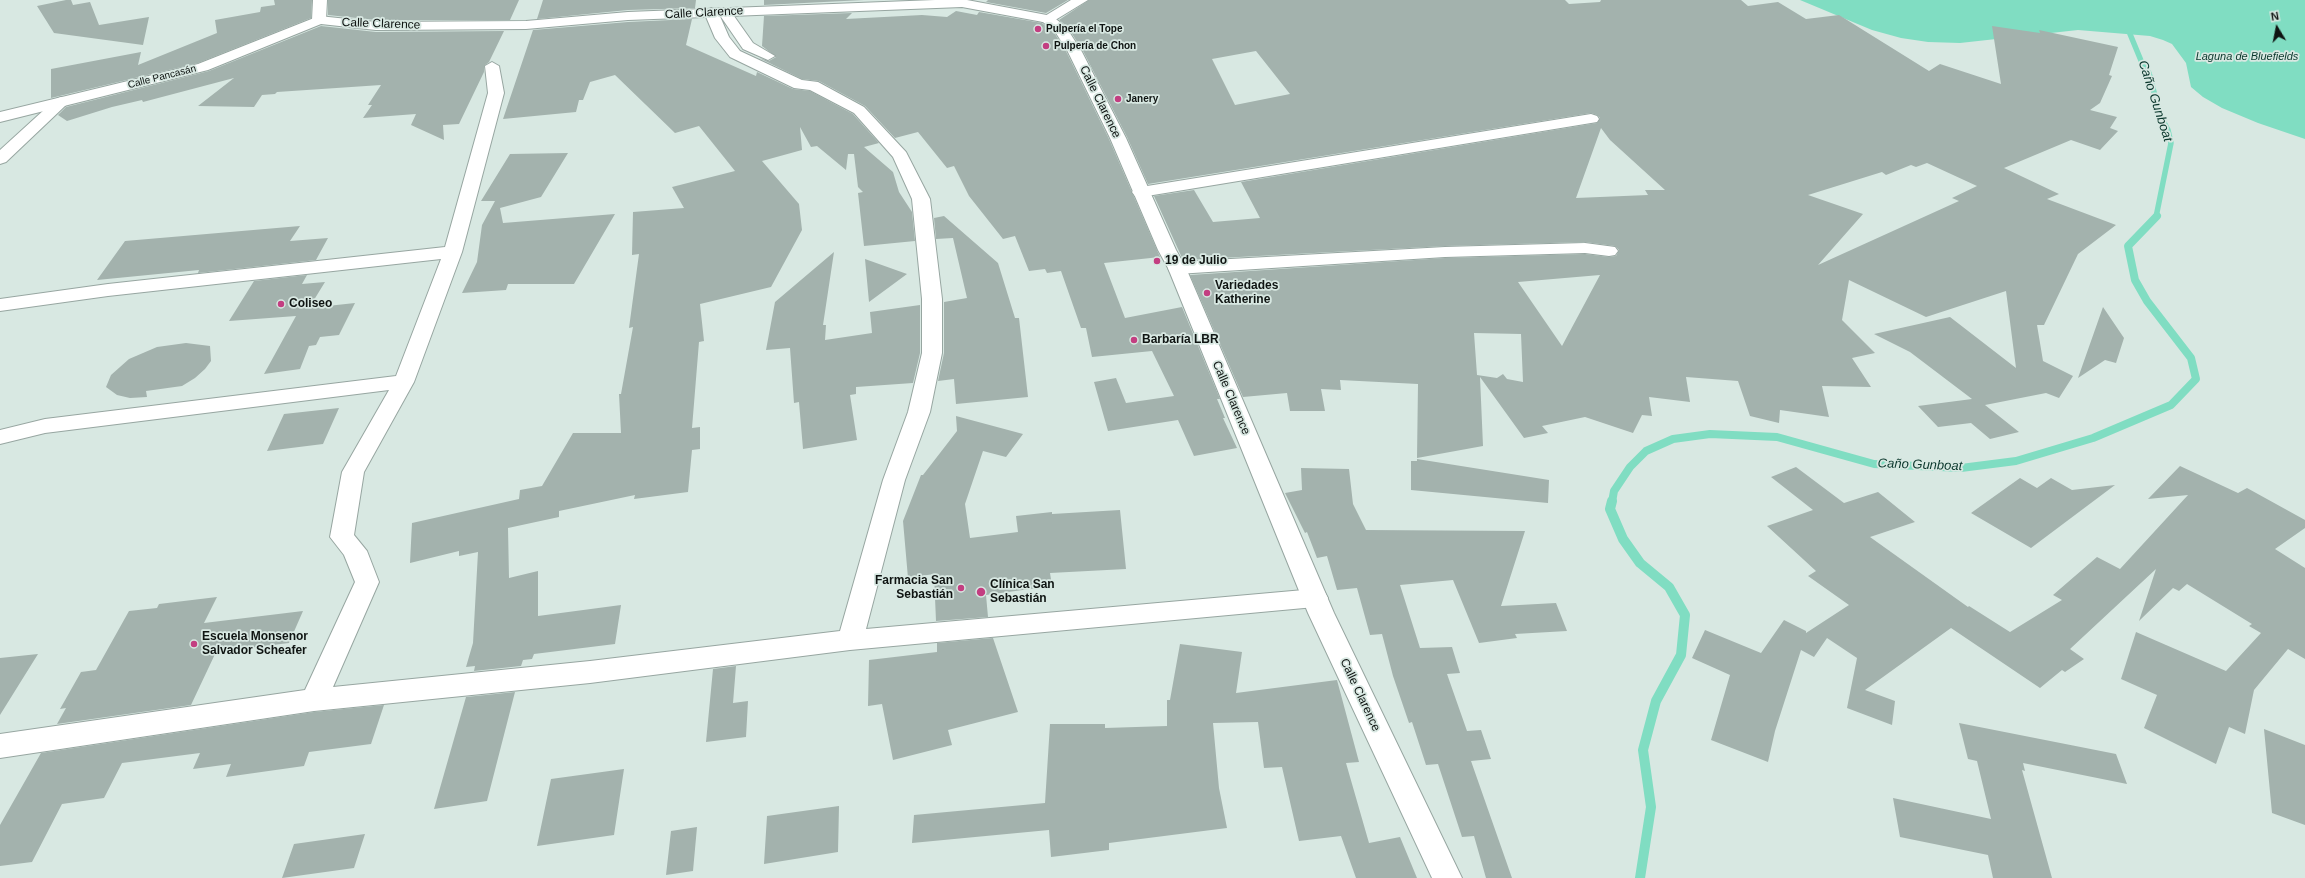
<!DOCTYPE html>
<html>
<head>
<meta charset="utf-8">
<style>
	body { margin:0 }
	#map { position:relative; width:2305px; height:878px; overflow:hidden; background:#d8e8e2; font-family:Arial,sans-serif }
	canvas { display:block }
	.north { position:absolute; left:2257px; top:8px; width:40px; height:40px; -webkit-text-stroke:3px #d8e8e2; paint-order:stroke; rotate:350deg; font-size:11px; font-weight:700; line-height:16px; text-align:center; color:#0f1412 }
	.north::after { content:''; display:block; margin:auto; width:14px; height:18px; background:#0f1412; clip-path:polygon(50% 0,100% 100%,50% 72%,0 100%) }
</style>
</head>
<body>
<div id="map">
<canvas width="2305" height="878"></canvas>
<div class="north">N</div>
</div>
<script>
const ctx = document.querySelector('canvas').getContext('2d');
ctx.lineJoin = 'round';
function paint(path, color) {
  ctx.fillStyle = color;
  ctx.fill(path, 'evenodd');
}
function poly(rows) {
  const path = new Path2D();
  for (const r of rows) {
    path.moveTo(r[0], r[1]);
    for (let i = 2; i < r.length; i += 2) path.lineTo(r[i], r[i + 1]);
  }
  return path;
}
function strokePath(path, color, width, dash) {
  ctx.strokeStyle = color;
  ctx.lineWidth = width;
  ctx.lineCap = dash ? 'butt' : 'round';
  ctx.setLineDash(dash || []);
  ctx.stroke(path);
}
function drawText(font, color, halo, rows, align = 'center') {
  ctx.font = font + ' Arial,sans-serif';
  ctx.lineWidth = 3.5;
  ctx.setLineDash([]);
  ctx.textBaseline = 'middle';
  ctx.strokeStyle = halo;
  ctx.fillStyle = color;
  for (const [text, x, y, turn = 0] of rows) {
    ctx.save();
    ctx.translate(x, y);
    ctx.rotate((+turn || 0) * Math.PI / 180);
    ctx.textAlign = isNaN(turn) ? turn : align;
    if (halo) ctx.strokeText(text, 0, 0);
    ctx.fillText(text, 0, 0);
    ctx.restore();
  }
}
paint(poly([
	[1800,0,2305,0,2305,139,2258,123,2222,108,2203,97,2191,87,2186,63,2172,44,2163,40,2150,36,2078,30,1960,43,1928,42,1901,38,1872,30]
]), '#80ddc2');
strokePath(poly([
	[2130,34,2142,63,2149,73,2160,115,2168,130,2171,143,2156,217]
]), '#80ddc2', 5.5);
strokePath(poly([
	[1612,502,1614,491,1630,467,1646,451,1673,439,1710,434,1777,437,1874,464,1961,468,2016,461,2093,438,2171,405,2196,379,2191,358,2147,301,2135,280,2128,246,2157,216]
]), '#80ddc2', 8);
strokePath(poly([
	[1612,501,1610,509,1623,539,1640,563,1669,587,1685,615,1681,655,1656,701,1643,750,1651,807,1640,878]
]), '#80ddc2', 10);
paint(poly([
	[66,0,71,0,73,5,90,2,99,25,149,17,143,45,54,33,37,6],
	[274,0,312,0,311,18,198,63,51,98,51,69,141,52,138,65,217,33,215,20,260,12,261,7,275,5],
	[328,0,519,0,510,20,376,20,328,15],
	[543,0,696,0,695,8,628,10,537,19],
	[764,0,864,0,764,5],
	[988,0,1068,0,1046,13,986,2],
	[1089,0,1565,0,1569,4,1600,2,1601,0,1741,0,1748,6,1778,2,1806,19,1839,15,1929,71,1940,64,2001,84,1992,26,2040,33,2039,30,2118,47,2109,75,2112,76,2100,103,2090,110,2117,117,2110,128,2118,131,2100,150,2071,140,2004,168,2059,194,2047,199,2116,225,2078,254,2044,325,2037,325,2043,361,2073,376,2059,398,2046,393,1985,405,2019,432,1990,439,1971,423,1938,427,1918,406,1972,399,1910,352,1874,334,1950,317,2016,368,2006,291,1926,317,1849,280,1842,320,1875,353,1852,358,1871,387,1822,386,1829,417,1780,410,1779,423,1750,416,1738,381,1686,377,1690,402,1649,397,1652,416,1642,415,1633,433,1585,417,1542,426,1548,433,1524,438,1480,377,1483,446,1417,458,1418,384,1340,380,1341,390,1321,389,1325,411,1290,411,1287,393,1243,397,1190,275,1445,258,1585,254,1609,257,1616,256,1619,250,1615,246,1585,242,1445,246,1183,260,1154,196,1194,190,1213,222,1260,218,1241,182,1597,123,1600,118,1597,115,1591,113,1148,184,1127,137,1083,51,1067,26,1059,20],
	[1256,51,1290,94,1235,105,1212,59],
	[1601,128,1610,140,1665,190,1645,190,1648,195,1576,198],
	[1927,163,1977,186,1952,198,1959,201,1818,265,1863,214,1808,195,1882,172,1886,175,1911,165,1916,167],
	[1600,275,1562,346,1518,282],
	[1474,333,1521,334,1523,382,1507,379,1503,374,1497,378,1477,375],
	[956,11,977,15,979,12,1042,23,1055,34,1067,53,1109,139,1160,257,1104,263,1125,318,1182,307,1220,399,1217,399,1225,418,1223,418,1237,448,1194,456,1178,420,1108,431,1094,382,1116,378,1126,403,1174,396,1152,351,1092,357,1086,328,1081,328,1061,271,1047,273,1045,269,1029,271,1015,236,1003,239,969,196,954,166,947,168,918,132,895,138,865,106,819,81,802,79,759,58,769,61,776,57,762,46,764,16,852,13,846,19,922,15,947,17],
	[692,19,686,45,756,76,757,72,793,89,810,91,853,114,879,143,864,147,893,172,899,192,912,212,915,241,864,246,858,193,863,192,858,187,854,154,848,154,846,170,817,146,811,147,800,127,802,150,762,161,799,204,802,230,771,287,700,304,704,341,699,342,692,428,700,427,700,449,692,450,688,492,634,499,635,495,559,511,559,517,508,528,509,578,538,571,538,616,621,605,615,644,534,654,532,659,523,660,521,666,474,671,475,666,466,667,473,643,478,552,459,556,459,551,410,563,412,523,519,499,520,490,542,486,573,433,621,433,619,394,621,394,633,327,629,328,639,254,632,255,633,212,684,208,672,187,735,171,699,126,675,133,615,75,590,82,583,100,579,100,576,112,503,119,533,30,628,22],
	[321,26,376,32,504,31,489,62,484,66,484,72,459,124,443,125,444,140,411,125,416,114,363,118,372,105,368,105,381,85,277,92,275,94,262,95,254,107,198,106,234,78,143,102,142,100,112,107,67,121,58,115,66,107,209,71],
	[568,153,541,197,500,208,503,223,615,214,574,284,508,284,506,290,462,293,477,262,482,225,495,201,481,201,510,154],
	[944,216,998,263,1015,318,1019,318,1028,397,956,404,954,379,938,381,944,353,944,302,967,298,953,238,936,239,934,218],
	[300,226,290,241,328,238,316,260,198,273,199,270,97,280,125,241],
	[834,252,823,325,826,325,825,340,872,333,870,312,920,305,920,353,913,383,856,387,856,394,850,395,857,440,803,449,799,402,794,403,790,348,766,350,775,302],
	[865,259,907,274,869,302],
	[307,275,302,284,325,282,309,308,355,303,339,335,320,337,316,345,309,346,300,369,264,374,296,316,229,321,254,281],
	[2103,307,2124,338,2116,363,2105,360,2078,378],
	[186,343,210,346,211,361,205,369,195,378,182,386,146,391,147,397,130,398,117,395,106,387,111,375,129,359,157,347],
	[339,408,323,444,267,451,284,414],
	[956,416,1023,434,1006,457,983,451,965,504,970,538,1018,532,1016,516,1052,512,1052,514,1120,510,1126,569,1050,573,1052,586,986,595,988,617,936,621,934,574,908,578,903,521,921,475,923,475,957,431],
	[1417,459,1549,480,1548,503,1411,490,1411,461,1417,461],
	[2180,466,2238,493,2247,488,2305,520,2305,528,2275,549,2305,568,2305,659,2288,649,2254,690,2245,734,2229,727,2216,764,2144,728,2157,695,2121,679,2136,632,2226,671,2261,633,2249,626,2252,624,2187,584,2179,591,2173,588,2139,621,2156,569,2070,649,2084,659,2065,672,2062,670,2040,688,1951,628,1865,690,1895,701,1892,725,1847,708,1857,658,1827,638,1814,657,1801,650,1775,731,1768,762,1711,740,1730,675,1692,658,1705,630,1761,653,1784,620,1806,631,1806,633,1849,605,1808,576,1816,571,1767,526,1813,510,1771,477,1796,467,1844,503,1878,492,1915,522,1870,537,1968,607,1969,606,2010,632,2062,600,2053,595,2097,557,2120,569,2188,495,2148,499],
	[1301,468,1349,469,1353,504,1366,530,1525,531,1501,606,1556,603,1567,631,1515,634,1517,638,1479,643,1453,580,1400,585,1420,648,1452,647,1460,673,1447,674,1467,731,1481,730,1491,759,1471,761,1512,878,1486,878,1474,836,1462,837,1438,764,1426,765,1412,722,1409,723,1393,676,1382,634,1370,635,1357,588,1337,590,1327,556,1317,558,1307,532,1305,533,1285,493,1302,490],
	[2020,478,2037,488,2051,478,2072,490,2115,485,2031,548,1971,513],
	[217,597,204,623,303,611,289,643,216,652,191,705,57,724,66,708,60,709,81,672,96,670,129,611,157,608,159,604],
	[993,638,1018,712,948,730,952,745,893,760,882,704,868,706,869,660,937,652,937,643],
	[1180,644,1242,652,1236,693,1337,680,1359,762,1346,763,1369,843,1400,837,1417,878,1356,878,1341,836,1299,841,1282,767,1264,768,1258,722,1213,723,1219,788,1227,828,1109,843,1109,850,1051,857,1049,830,912,843,914,815,1045,803,1050,724,1105,724,1105,728,1167,726,1167,700,1170,700],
	[38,654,0,715,0,658],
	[736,666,733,703,748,701,746,737,706,742,713,669],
	[515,692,487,801,434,809,466,697],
	[384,705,371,744,309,752,304,766,226,777,231,764,193,769,200,753,122,763,104,798,62,804,32,862,0,866,0,825,41,753,314,712],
	[1959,723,2116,754,2127,784,2023,763,2025,771,2022,770,2052,878,1993,878,1988,855,1900,837,1893,798,1991,819,1977,761,1968,759],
	[2264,729,2305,745,2305,825,2272,813],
	[624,769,614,835,537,846,551,779],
	[839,806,838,852,764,864,767,816],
	[697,827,693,871,666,875,671,831],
	[365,834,354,868,282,878,294,844]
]), '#a3b2ad');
const minor = poly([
	[313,0,327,0,326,20,324,23,319,24,312,20,313,0],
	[1071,0,1088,0,1052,22,1042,22,1040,19,1071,0],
	[711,8,718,12,724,8,729,9,753,43,775,56,768,60,743,49,719,14,729,37,740,51,802,80,818,82,864,107,906,152,930,199,942,299,942,353,930,412,905,480,866,629,1315,589,1324,591,1328,598,1324,605,1315,607,850,650,590,683,314,711,0,758,0,734,305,690,355,582,344,555,330,537,342,472,389,390,45,433,0,444,0,430,45,419,396,376,441,259,108,296,0,311,0,299,108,284,445,247,488,93,485,66,492,62,499,66,504,93,462,252,414,382,364,472,354,535,367,551,379,582,333,687,590,661,840,631,883,480,908,412,922,353,922,299,912,199,893,157,854,113,810,90,794,88,730,57,715,38,704,12,711,8],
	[61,97,66,99,69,102,66,105,6,162,0,164,0,150,56,99,61,97],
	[1591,114,1597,116,1599,119,1597,122,1141,197,1135,196,1132,192,1135,188,1141,187,1591,114],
	[1585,243,1615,247,1618,251,1615,255,1609,256,1585,253,1445,257,1177,274,1170,272,1168,268,1170,264,1177,262,1445,247,1585,243]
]);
const tertiary = poly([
	[935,0,967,0,1052,16,1066,27,1082,52,1126,138,1176,250,1186,268,1334,613,1462,878,1432,878,1308,613,1168,268,1158,250,1110,138,1068,52,1056,33,1043,22,962,7,628,20,526,29,376,30,321,24,208,70,0,122,0,112,198,64,319,16,376,22,526,21,628,12,935,0]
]);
strokePath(minor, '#97a6a1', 2);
strokePath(tertiary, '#97a6a1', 2);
paint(minor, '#fff');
paint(tertiary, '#fff');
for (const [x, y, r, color] of [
	[1038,29,4,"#c33e81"],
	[1046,46,4,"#c33e81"],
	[1118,99,4,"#c33e81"],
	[1157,261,4,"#c33e81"],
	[1207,293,4,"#c33e81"],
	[281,304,4,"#c33e81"],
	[1134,340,4,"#c33e81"],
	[961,588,4,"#c33e81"],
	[981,592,5,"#c33e81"],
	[194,644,4,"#c33e81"]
]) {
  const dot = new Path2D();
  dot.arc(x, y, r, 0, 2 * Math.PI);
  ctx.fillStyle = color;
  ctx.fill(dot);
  strokePath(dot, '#d8e8e2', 1.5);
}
drawText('bold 10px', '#0f1412', '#d8e8e2', [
	["Pulpería el Tope",1046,29],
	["Pulpería de Chon",1054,46],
	["Janery",1126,99]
], 'left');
drawText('10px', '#0f1412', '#d8e8e2', [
	["Calle Pancasán",162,77,-14]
]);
drawText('italic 11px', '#0a372c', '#d8e8e2', [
	["Laguna de Bluefields",2247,57]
]);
drawText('12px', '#0f1412', '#d8e8e2', [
	["Calle Clarence",704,13,-3],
	["Calle Clarence",381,24,2],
	["Calle Clarence",1100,102,64],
	["Calle Clarence",1231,398,67],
	["Calle Clarence",1360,695,65]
]);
drawText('bold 12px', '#0f1412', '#d8e8e2', [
	["19 de Julio",1165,261],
	["Variedades",1215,286],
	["Katherine",1215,300],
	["Coliseo",289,304],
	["Barbaría LBR",1142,340],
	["Farmacia San",953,581,"right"],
	["Sebastián",953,595,"right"],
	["Clínica San",990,585],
	["Sebastián",990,599],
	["Escuela Monsenor",202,637],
	["Salvador Scheafer",202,651]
], 'left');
drawText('italic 13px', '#0a372c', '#d8e8e2', [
	["Caño Gunboat",2155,101,72],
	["Caño Gunboat",1920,465,2]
]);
</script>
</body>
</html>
